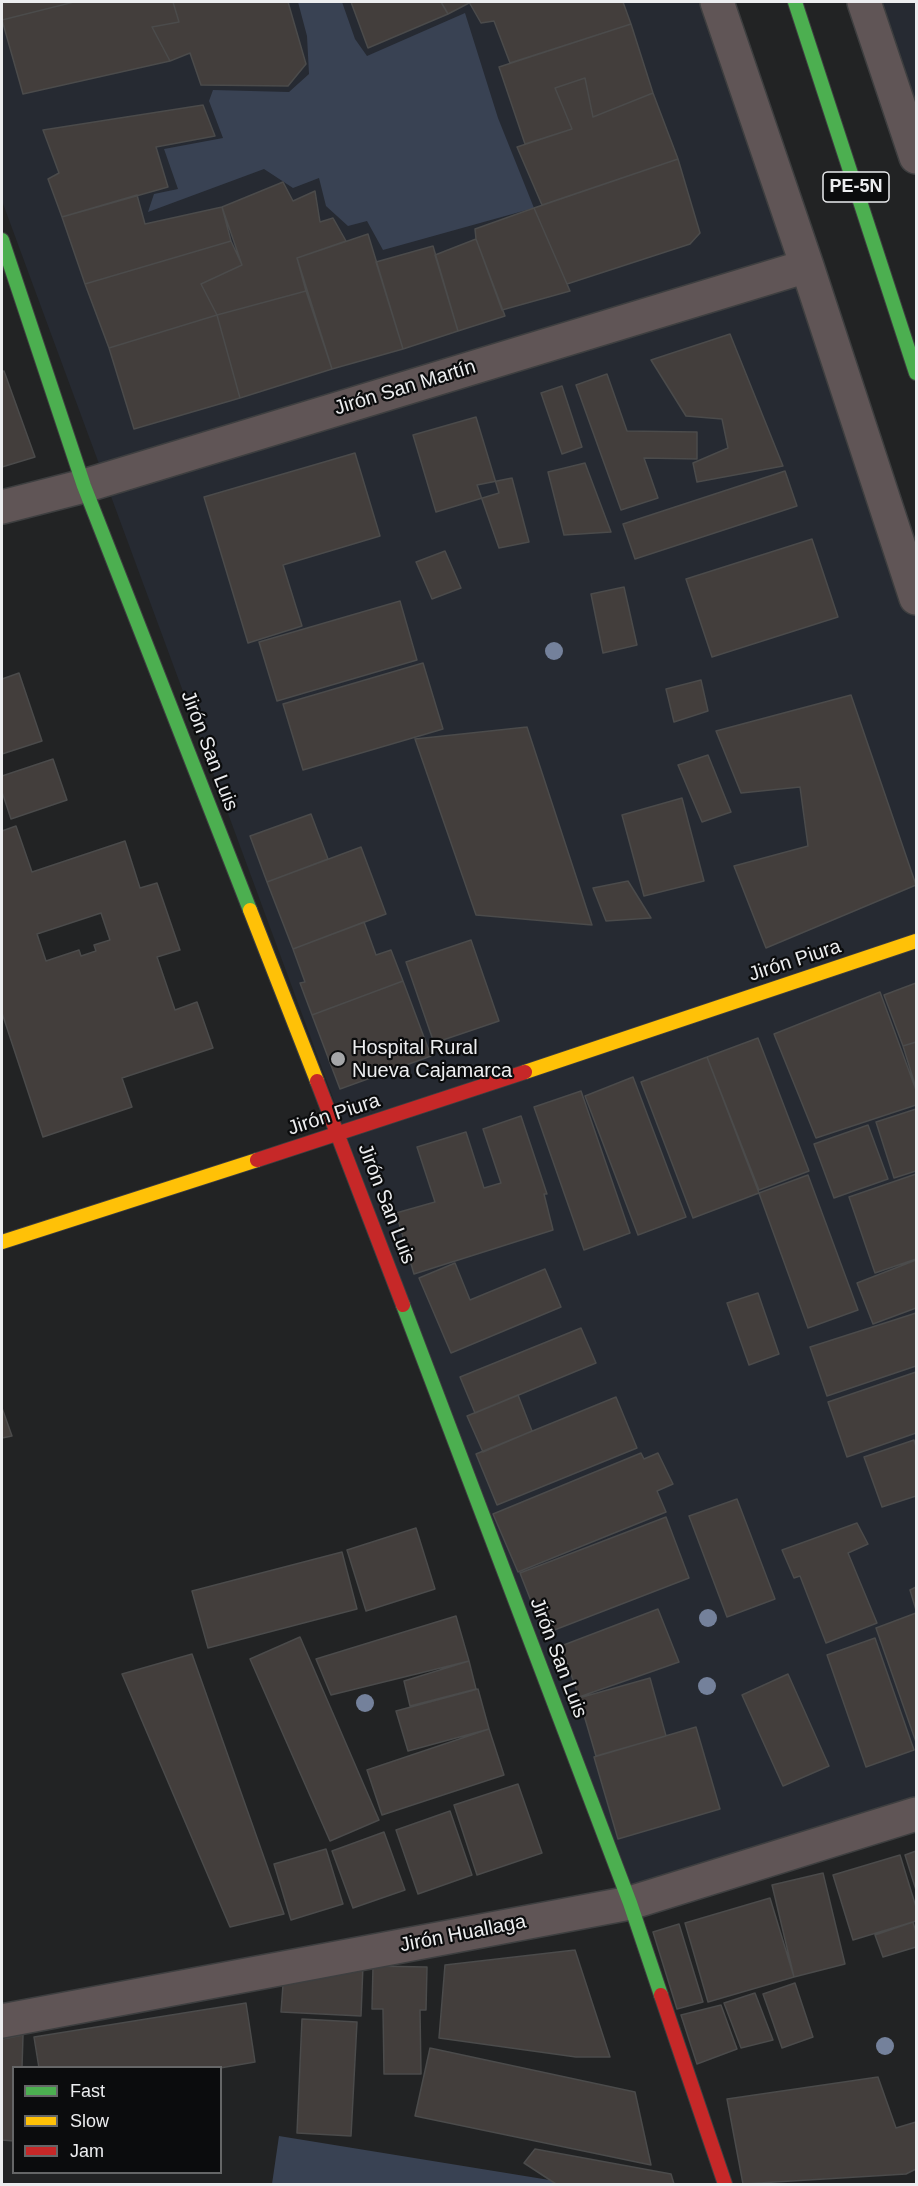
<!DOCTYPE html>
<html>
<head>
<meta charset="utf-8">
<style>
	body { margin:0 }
	#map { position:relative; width:918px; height:2186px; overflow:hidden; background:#222324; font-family:Arial,sans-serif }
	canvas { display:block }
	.frame { position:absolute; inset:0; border:3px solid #ecedef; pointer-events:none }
	.legend { position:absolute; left:12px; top:2066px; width:210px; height:108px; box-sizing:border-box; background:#0b0c0d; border:2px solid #656667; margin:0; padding:8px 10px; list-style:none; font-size:18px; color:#ecedef }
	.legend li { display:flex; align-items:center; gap:12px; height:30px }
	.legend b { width:30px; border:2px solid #656667 }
</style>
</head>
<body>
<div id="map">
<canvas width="918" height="2186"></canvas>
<div class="frame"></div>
<ul class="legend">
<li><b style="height:8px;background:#4caf50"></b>Fast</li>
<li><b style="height:8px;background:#ffc107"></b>Slow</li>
<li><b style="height:8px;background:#c62828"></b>Jam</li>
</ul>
</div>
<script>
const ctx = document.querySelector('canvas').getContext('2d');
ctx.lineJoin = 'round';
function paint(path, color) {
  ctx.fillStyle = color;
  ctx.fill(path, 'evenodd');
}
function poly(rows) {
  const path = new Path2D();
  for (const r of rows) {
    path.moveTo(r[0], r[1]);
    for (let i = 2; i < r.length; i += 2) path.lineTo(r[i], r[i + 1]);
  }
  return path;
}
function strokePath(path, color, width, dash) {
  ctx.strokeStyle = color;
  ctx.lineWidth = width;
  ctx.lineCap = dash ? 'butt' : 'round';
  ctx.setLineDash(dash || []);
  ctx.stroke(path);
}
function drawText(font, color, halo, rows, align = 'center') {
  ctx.font = font + ' Arial,sans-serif';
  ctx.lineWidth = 4.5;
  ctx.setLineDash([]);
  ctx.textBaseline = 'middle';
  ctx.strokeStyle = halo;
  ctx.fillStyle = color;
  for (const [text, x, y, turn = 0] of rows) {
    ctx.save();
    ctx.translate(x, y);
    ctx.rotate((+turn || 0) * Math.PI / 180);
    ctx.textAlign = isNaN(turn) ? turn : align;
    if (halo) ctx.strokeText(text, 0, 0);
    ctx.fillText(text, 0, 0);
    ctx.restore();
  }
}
paint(poly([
	[2,2,710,2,916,617,916,1814,630,1903,2,201],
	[865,2,916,2,916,154]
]), '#262a32');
paint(poly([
	[298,2,342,2,355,39,367,56,465,13,498,118,534,208,383,250,367,221,348,226,326,206,319,178,293,188,264,169,148,212,154,194,178,189,164,149,223,138,209,101,213,90,289,92,309,74,307,36],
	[279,2136,574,2184,272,2184]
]), '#394253');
const building = poly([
	[2,2,74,2,2,20,2,2],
	[74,2,173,2,179,22,152,27,170,61,23,94,2,20,74,2],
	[173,2,288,2,306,64,288,86,201,85,190,53,170,61,152,27,179,22,173,2],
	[351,2,441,2,448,14,368,48,351,2],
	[441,2,471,2,448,14,441,2],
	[469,2,623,2,631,24,510,63,494,21,481,23,469,2],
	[631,24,653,93,593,117,585,78,555,88,572,129,525,144,499,67,631,24],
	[585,78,593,117,653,93,678,159,542,205,517,147,572,129,555,88,585,78],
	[203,105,215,136,156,147,168,187,62,217,48,179,59,173,43,130,203,105],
	[678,159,700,233,690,244,567,284,534,208,678,159],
	[283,182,293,201,315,191,320,222,333,218,346,241,297,258,306,291,217,315,201,284,242,265,222,207,283,182],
	[137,195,145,224,222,207,231,241,85,284,62,217,137,195],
	[534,208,570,291,502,310,476,239,475,229,534,208],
	[368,234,403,349,332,369,297,258,368,234],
	[476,239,505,316,458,331,435,255,476,239],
	[231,241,242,265,201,284,217,315,109,348,85,284,231,241],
	[433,246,458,331,403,349,376,262,433,246],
	[306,291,332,369,240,398,217,315,306,291],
	[217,315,240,398,134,429,109,348,217,315],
	[730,334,783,466,697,482,693,463,728,448,722,419,686,416,651,360,730,334],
	[4,371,35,457,2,467,2,372,4,371],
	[607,374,627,431,697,432,697,459,644,458,658,498,621,510,576,385,607,374],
	[562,386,582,447,562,454,541,393,562,386],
	[476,417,499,493,436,512,413,435,476,417],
	[355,453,380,536,283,565,302,626,248,643,204,497,355,453],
	[585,463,611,532,564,535,548,472,585,463],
	[785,471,797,506,635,559,623,524,785,471],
	[512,478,529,542,499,548,477,485,512,478],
	[812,539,838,617,712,657,686,579,812,539],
	[445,551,461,588,432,599,416,562,445,551],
	[624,587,637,645,603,653,591,594,624,587],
	[400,601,417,660,277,701,259,642,400,601],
	[423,663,443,729,303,770,283,704,423,663],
	[19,673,42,741,2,754,2,679,19,673],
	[701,680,708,711,674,722,666,689,701,680],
	[851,695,916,885,766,948,734,866,808,846,800,787,741,793,716,731,851,695],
	[527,727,592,925,476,915,415,739,527,727],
	[708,755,731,812,702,822,678,765,708,755],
	[53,759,67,800,11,819,2,792,2,776,53,759],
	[682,798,704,881,644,896,622,815,682,798],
	[311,814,328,859,267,882,250,836,311,814],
	[16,826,32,872,125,841,140,888,157,883,180,950,157,957,175,1010,197,1002,213,1048,122,1078,132,1107,43,1137,2,1013,2,831,16,826],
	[101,913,110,940,94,945,96,951,81,956,79,950,46,961,37,934,101,913],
	[361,847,386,914,293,949,267,882,361,847],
	[628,881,651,918,606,921,593,888,628,881],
	[364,922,376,955,391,950,403,981,312,1015,300,983,305,982,293,949,364,922],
	[471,940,499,1021,434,1043,406,962,471,940],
	[403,981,431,1056,340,1089,312,1015,403,981],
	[916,983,916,1042,903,1046,884,995,916,983],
	[880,992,916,1090,916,1105,816,1138,774,1034,880,992],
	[758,1038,809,1171,759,1190,707,1057,758,1038],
	[916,1042,916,1088,903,1046,916,1042],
	[707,1057,759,1193,693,1218,641,1082,707,1057],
	[633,1077,686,1217,638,1235,585,1096,633,1077],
	[581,1091,630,1233,584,1250,534,1107,581,1091],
	[916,1109,916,1171,894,1178,876,1122,916,1109],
	[521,1116,547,1194,544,1194,553,1230,414,1274,396,1213,435,1202,417,1147,466,1132,484,1188,501,1183,483,1129,521,1116],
	[868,1125,888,1179,834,1198,814,1144,868,1125],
	[916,1174,916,1259,875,1273,849,1197,916,1174],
	[808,1175,858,1310,808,1328,759,1193,808,1175],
	[916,1260,916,1308,873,1324,857,1283,916,1260],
	[455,1263,470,1300,545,1269,561,1307,451,1353,419,1278,455,1263],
	[758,1293,779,1354,749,1365,727,1303,758,1293],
	[916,1313,916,1366,827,1396,810,1347,916,1313],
	[581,1328,596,1363,475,1413,460,1377,581,1328],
	[916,1372,916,1433,847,1457,828,1402,916,1372],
	[518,1395,532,1431,483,1452,467,1416,518,1395],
	[616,1397,637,1448,497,1505,476,1454,616,1397],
	[2,1408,12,1436,2,1438,2,1408],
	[914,1440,916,1447,916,1496,882,1507,864,1457,914,1440],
	[641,1453,644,1459,658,1453,673,1484,657,1491,666,1512,518,1572,493,1514,641,1453],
	[737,1499,775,1599,727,1617,689,1516,737,1499],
	[666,1517,689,1578,544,1634,520,1573,666,1517],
	[857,1523,868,1544,848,1553,877,1623,826,1643,800,1576,794,1578,782,1550,857,1523],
	[416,1528,435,1589,366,1611,347,1550,416,1528],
	[342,1552,357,1609,208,1648,192,1591,342,1552],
	[916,1587,916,1610,910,1590,916,1587],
	[658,1609,679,1662,579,1697,561,1646,658,1609],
	[916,1613,916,1742,876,1628,916,1613],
	[456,1616,469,1661,331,1695,316,1659,456,1616],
	[300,1637,379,1820,330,1841,250,1659,300,1637],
	[875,1638,914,1750,866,1767,827,1655,875,1638],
	[192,1654,284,1914,230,1927,122,1674,192,1654],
	[469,1661,476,1689,410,1706,404,1681,469,1661],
	[788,1674,829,1766,783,1786,742,1695,788,1674],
	[650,1678,666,1736,596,1756,579,1698,650,1678],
	[478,1689,489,1729,408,1751,396,1711,478,1689],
	[696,1727,720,1809,618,1839,594,1757,696,1727],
	[489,1729,504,1775,382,1815,367,1770,489,1729],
	[518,1784,542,1853,477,1875,454,1805,518,1784],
	[450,1811,472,1875,418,1894,396,1830,450,1811],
	[384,1832,405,1890,353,1908,332,1851,384,1832],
	[326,1849,343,1904,291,1920,274,1864,326,1849],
	[916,1851,916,1890,905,1855,916,1851],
	[900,1855,916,1907,916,1921,853,1940,833,1875,900,1855],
	[823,1873,845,1964,794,1977,772,1885,823,1873],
	[770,1898,794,1977,708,2002,685,1923,770,1898],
	[913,1922,916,1932,916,1947,883,1957,875,1935,913,1922],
	[679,1924,703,2002,677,2009,653,1932,679,1924],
	[575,1950,610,2057,576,2057,439,2038,445,1965,575,1950],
	[363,1965,361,2016,281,2012,284,1971,363,1965],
	[373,1966,427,1967,426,2010,420,2010,421,2074,384,2074,383,2009,372,2009,373,1966],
	[795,1983,813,2037,782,2048,763,1994,795,1983],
	[755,1993,773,2040,741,2048,724,2003,755,1993],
	[246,2003,255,2062,220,2068,39,2068,34,2037,246,2003],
	[721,2005,737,2049,697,2064,681,2015,721,2005],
	[302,2019,357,2022,351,2136,297,2133,302,2019],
	[23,2035,22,2068,14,2068,14,2141,2,2140,2,2039,23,2035],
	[430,2048,635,2092,651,2165,415,2116,430,2048],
	[878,2077,896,2128,916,2122,916,2169,906,2174,743,2184,727,2099,878,2077],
	[535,2149,671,2174,674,2184,556,2184,524,2163,535,2149]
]);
paint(building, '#433e3c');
strokePath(building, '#4b4b4b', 1.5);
const street = poly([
	[717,2,807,266,916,598],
	[864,2,916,157],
	[2,507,84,486,807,266],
	[2,2021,630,1903,916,1814]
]);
const fast = poly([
	[795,2,916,373],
	[2,240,84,486,250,910],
	[403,1305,630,1903,661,1995]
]);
const slow = poly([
	[250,910,317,1081],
	[525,1072,916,941],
	[2,1242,257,1160]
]);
const jam = poly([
	[317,1081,403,1305],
	[257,1160,525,1072],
	[661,1995,725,2184]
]);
strokePath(street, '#3e3f40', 36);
strokePath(fast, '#3e3f40', 16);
strokePath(slow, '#3e3f40', 16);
strokePath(jam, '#3e3f40', 16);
strokePath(street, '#605556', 33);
strokePath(fast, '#4caf50', 14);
strokePath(slow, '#ffc107', 14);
strokePath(jam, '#c62828', 14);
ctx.fillStyle = '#74819b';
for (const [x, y] of [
	[554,651],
	[708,1618],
	[707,1686],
	[365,1703],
	[885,2046]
]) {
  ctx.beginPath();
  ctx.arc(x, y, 9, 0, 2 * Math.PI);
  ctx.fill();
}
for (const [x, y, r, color] of [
	[338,1059,8,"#a5a6a8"]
]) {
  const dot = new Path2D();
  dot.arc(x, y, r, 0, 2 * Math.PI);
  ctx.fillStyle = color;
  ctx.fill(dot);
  strokePath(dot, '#0b0c0d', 2);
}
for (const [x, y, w] of [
	[856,187,66]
]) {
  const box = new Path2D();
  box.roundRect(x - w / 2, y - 15, w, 30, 4.5);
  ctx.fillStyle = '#0b0c0d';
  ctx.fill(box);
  strokePath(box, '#ecedef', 1.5);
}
drawText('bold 18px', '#ecedef', null, [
	["PE-5N",856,187]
]);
drawText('20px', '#ecedef', '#0b0c0d', [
	["Jirón San Martín",405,388,-17],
	["Jirón San Luis",209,751,69],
	["Jirón Piura",795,961,-18],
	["Jirón Piura",334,1115,-18],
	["Jirón San Luis",386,1204,69],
	["Jirón San Luis",558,1658,69],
	["Jirón Huallaga",463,1934,-11]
]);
drawText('20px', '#ecedef', '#0b0c0d', [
	["Hospital Rural",352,1048],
	["Nueva Cajamarca",352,1071]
], 'left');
</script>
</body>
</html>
